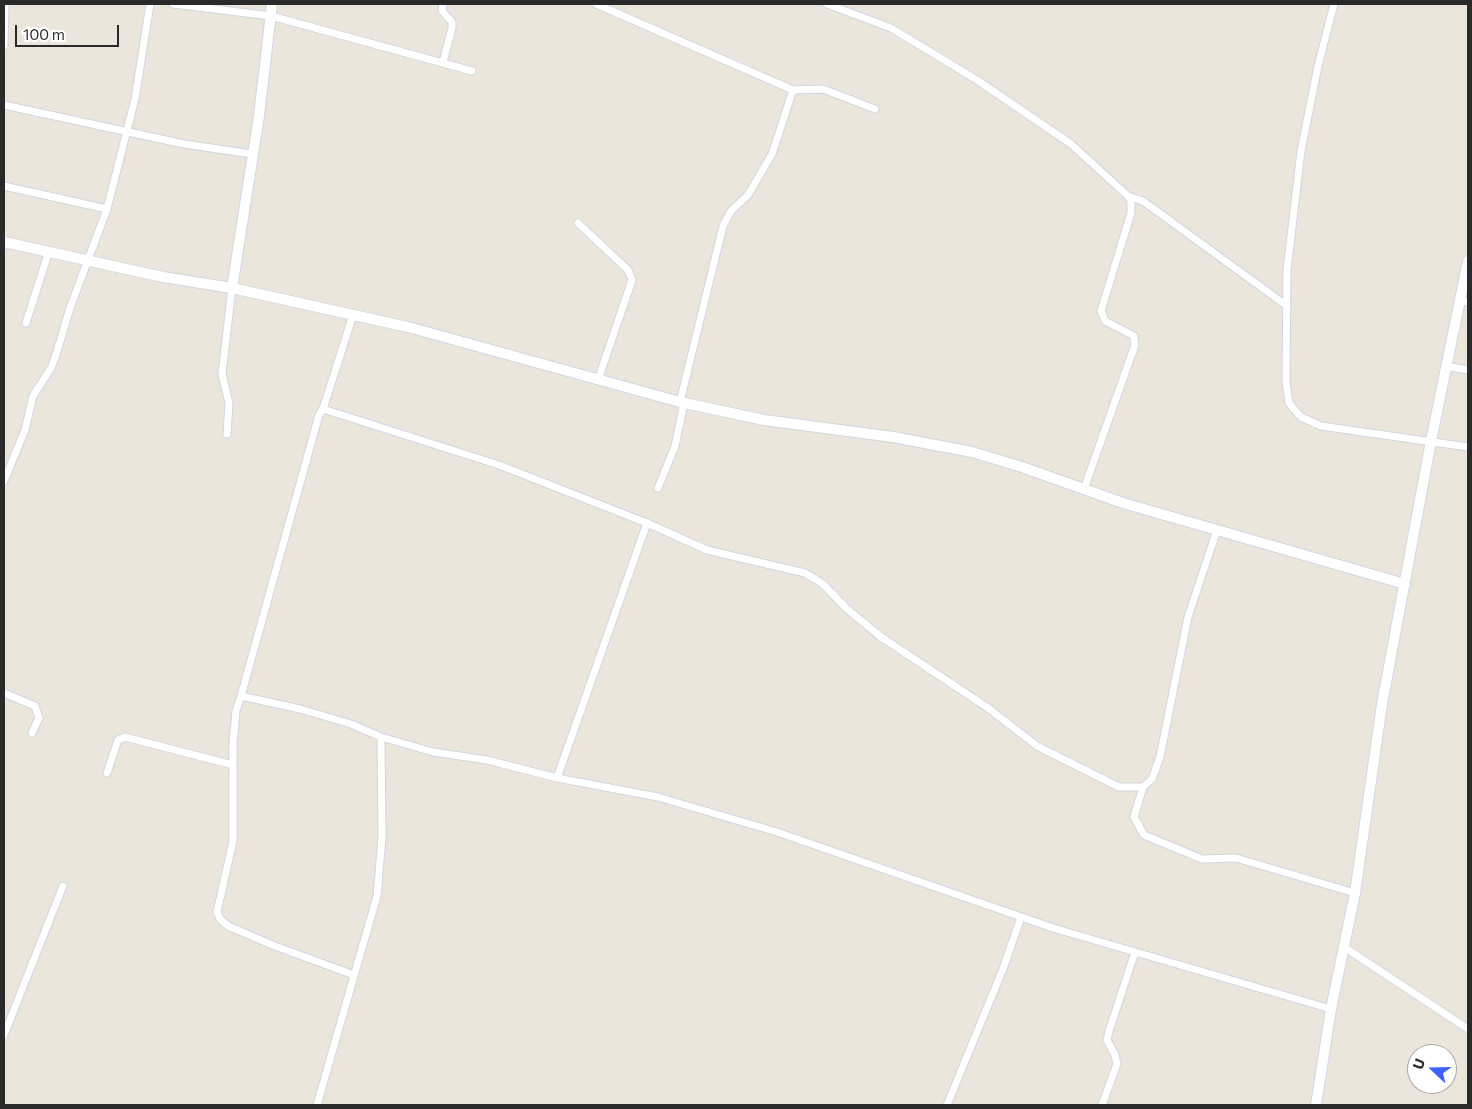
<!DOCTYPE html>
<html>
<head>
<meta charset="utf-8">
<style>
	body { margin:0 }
	#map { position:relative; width:1472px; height:1109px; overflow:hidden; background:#ece5dc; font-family:Commissioner,sans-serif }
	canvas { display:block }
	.frame { position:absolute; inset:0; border:5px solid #2a2a2a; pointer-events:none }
	.north { position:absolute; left:1407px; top:1044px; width:50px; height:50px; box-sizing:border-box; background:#fff; border:1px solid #aaa; border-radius:50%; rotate:291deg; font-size:14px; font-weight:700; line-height:20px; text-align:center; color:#2a2a2a }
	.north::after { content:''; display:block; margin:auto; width:18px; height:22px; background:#3b62fa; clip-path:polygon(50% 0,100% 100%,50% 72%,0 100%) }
	.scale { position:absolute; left:15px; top:25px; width:104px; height:22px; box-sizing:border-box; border:2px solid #2a2a2a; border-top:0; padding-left:6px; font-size:15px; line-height:18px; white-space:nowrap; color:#2a2a2a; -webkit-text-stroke:4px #fff; paint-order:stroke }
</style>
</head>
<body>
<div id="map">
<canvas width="1472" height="1109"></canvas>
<div class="frame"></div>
<div class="north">U</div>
<div class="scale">100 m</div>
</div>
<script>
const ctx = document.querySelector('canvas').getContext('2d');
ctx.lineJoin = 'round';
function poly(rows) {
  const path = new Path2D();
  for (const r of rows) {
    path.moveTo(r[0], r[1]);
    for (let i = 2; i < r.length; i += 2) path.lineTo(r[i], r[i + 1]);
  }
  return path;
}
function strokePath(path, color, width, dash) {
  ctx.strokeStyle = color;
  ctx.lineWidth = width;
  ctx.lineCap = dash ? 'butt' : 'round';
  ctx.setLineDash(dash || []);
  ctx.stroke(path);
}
const street = poly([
	[173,4,271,16,472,71],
	[443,4,442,11,452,22,452,28,443,62],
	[596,4,793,90,823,89,875,109],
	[827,4,891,28,977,80,1071,144,1128,196,1131,201,1131,213,1101,311,1105,321,1134,336,1135,345,1084,489],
	[1334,4,1318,66,1301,151,1287,270,1286,382,1289,403,1301,417,1321,426,1468,447],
	[4,46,5,4],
	[4,105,184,144,252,154],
	[4,186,107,209],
	[1128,196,1143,201,1287,306],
	[578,223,628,270,632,280,598,380],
	[1460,301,1468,302],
	[26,323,49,251],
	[1445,366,1468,370],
	[680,402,723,226,731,211,748,195,772,154,793,90],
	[323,409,353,315],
	[227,434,229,403,222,374,232,288],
	[4,481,25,430,33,396,51,368,56,355,70,308,107,209,135,99,150,4],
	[658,488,675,446,684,403],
	[4,693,35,706,39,718,32,733],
	[241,696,236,711,233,743,233,841,217,912,220,919,228,926,275,946,354,975],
	[381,737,433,752,487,760,557,778,658,797,777,832,1053,928,1331,1009],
	[107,773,118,740,125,737,233,765],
	[557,778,647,523],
	[1143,787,1134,817,1144,835,1202,859,1236,858,1355,893],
	[1344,947,1468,1029],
	[4,1035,63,886],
	[317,1105,377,896,382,837,381,737,351,724,300,709,241,696,319,415,323,409,499,465,647,523,707,550,805,573,823,584,846,608,881,637,988,708,1037,746,1119,787,1143,787,1152,779,1160,757,1188,617,1217,530],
	[947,1105,1003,969,1021,917],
	[1102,1105,1117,1064,1115,1055,1107,1040,1109,1031,1135,952]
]);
const secondary = poly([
	[4,242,163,277,232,288,408,327,680,402,764,420,893,437,972,452,1022,467,1123,503,1405,584],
	[232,288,259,116,272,4],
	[1316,1105,1331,1009,1355,893,1382,704,1431,441,1468,261]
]);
strokePath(street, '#d1d5e3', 9);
strokePath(secondary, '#d1d5e3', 12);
strokePath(street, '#fff', 7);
strokePath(secondary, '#fff', 10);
</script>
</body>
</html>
